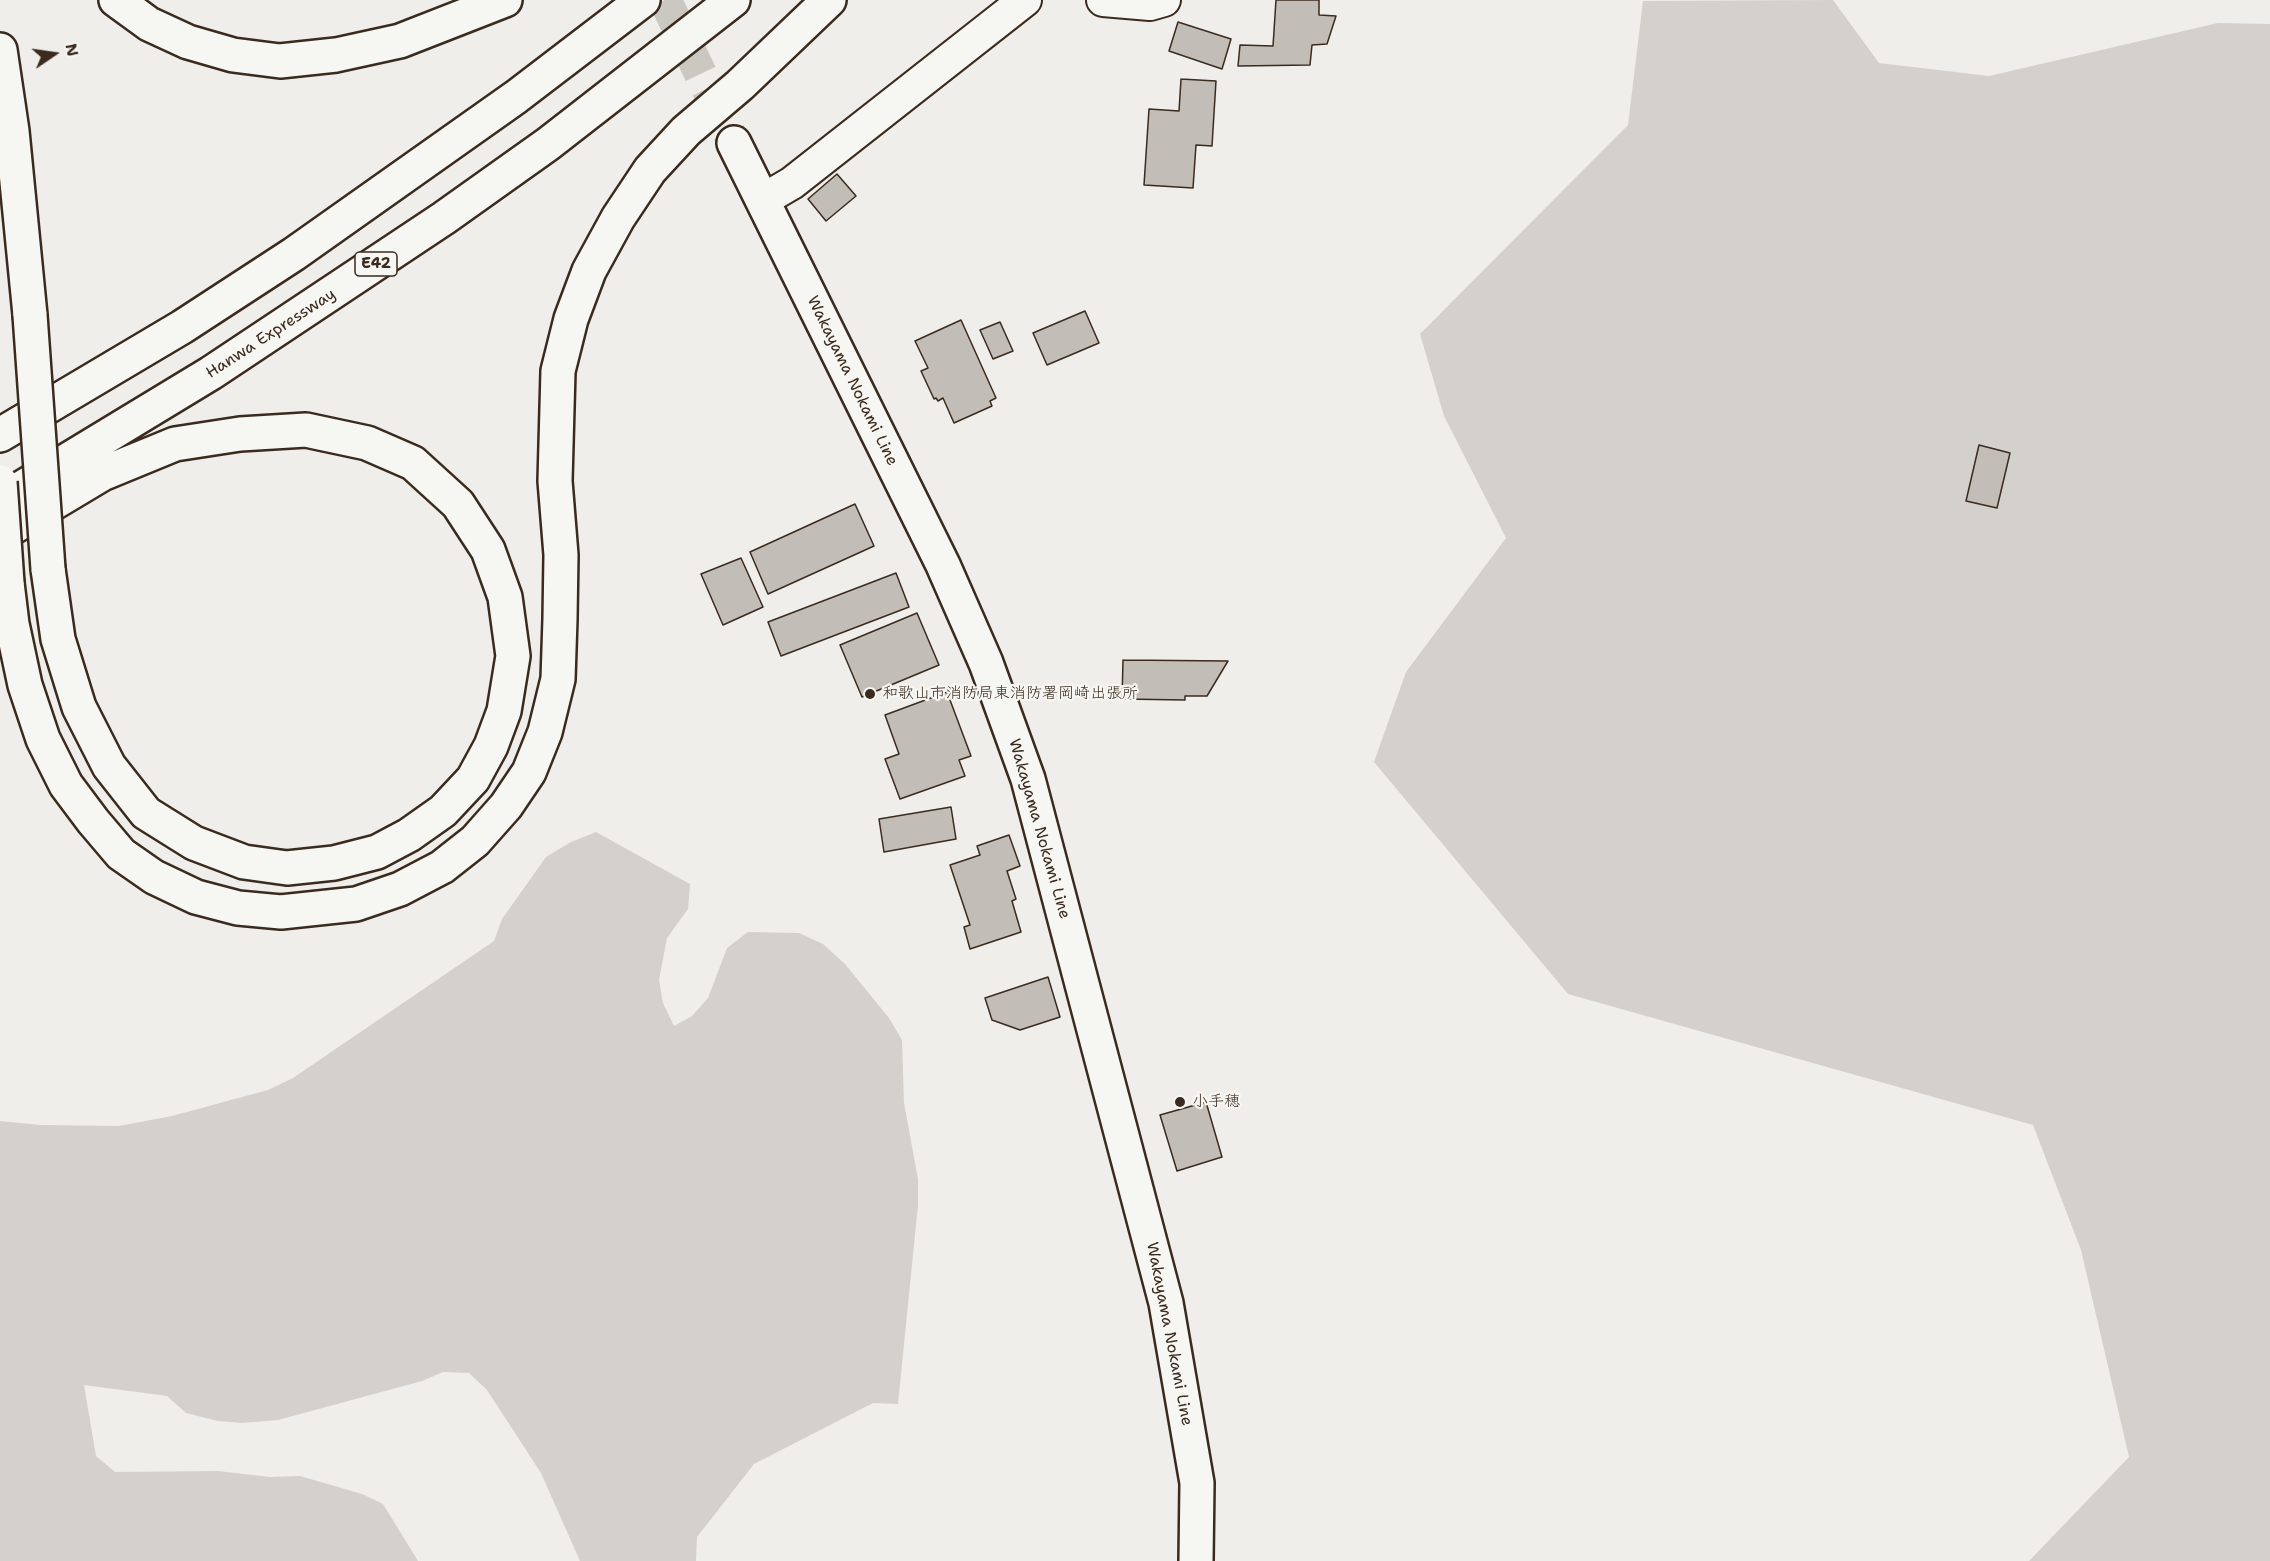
<!DOCTYPE html>
<html>
<head>
<meta charset="utf-8">
<style>
	body { margin:0 }
	#map { position:relative; width:2270px; height:1561px; overflow:hidden; background:#efeeea; font-family:"Shantell Sans",sans-serif }
	canvas { display:block }
	.north { position:absolute; left:24px; top:24px; width:60px; height:60px; -webkit-text-stroke:4px #f6f6f2; paint-order:stroke; rotate:77deg; font-size:16px; font-weight:700; line-height:24px; text-align:center; color:#3b2a1e }
	.north::after { content:''; display:block; margin:auto; width:21px; height:27px; background:#3b2a1e; clip-path:polygon(50% 0,100% 100%,50% 72%,0 100%) }
</style>
</head>
<body>
<div id="map">
<canvas width="2270" height="1561"></canvas>
<div class="north">N</div>
</div>
<script>
const ctx = document.querySelector('canvas').getContext('2d');
ctx.lineJoin = 'round';
function paint(path, color) {
  ctx.fillStyle = color;
  ctx.fill(path, 'evenodd');
}
function poly(rows) {
  const path = new Path2D();
  for (const r of rows) {
    path.moveTo(r[0], r[1]);
    for (let i = 2; i < r.length; i += 2) path.lineTo(r[i], r[i + 1]);
  }
  return path;
}
function strokePath(path, color, width, dash) {
  ctx.strokeStyle = color;
  ctx.lineWidth = width;
  ctx.lineCap = dash ? 'butt' : 'round';
  ctx.setLineDash(dash || []);
  ctx.stroke(path);
}
function drawText(font, color, halo, rows, align = 'center') {
  ctx.font = font + ' "Shantell Sans","Klee One",sans-serif';
  ctx.lineWidth = 4.5;
  ctx.setLineDash([]);
  ctx.textBaseline = 'middle';
  ctx.strokeStyle = halo;
  ctx.fillStyle = color;
  for (const [text, x, y, turn = 0] of rows) {
    ctx.save();
    ctx.translate(x, y);
    ctx.rotate((+turn || 0) * Math.PI / 180);
    ctx.textAlign = isNaN(turn) ? turn : align;
    if (halo) ctx.strokeText(text, 0, 0);
    ctx.fillText(text, 0, 0);
    ctx.restore();
  }
}
paint(poly([
	[1833,0,1879,63,1989,76,2218,23,2270,24,2270,1561,2029,1561,2129,1457,2081,1250,2033,1125,1568,994,1374,762,1406,672,1506,538,1444,416,1420,334,1628,125,1643,1],
	[596,832,690,884,688,909,667,938,659,980,663,1003,674,1026,692,1016,708,998,727,948,748,932,799,933,823,944,845,964,889,1018,902,1040,904,1103,918,1179,918,1205,898,1404,873,1403,754,1464,697,1537,696,1561,580,1561,541,1473,487,1390,469,1373,443,1372,422,1381,278,1420,242,1423,218,1421,186,1413,167,1396,84,1385,96,1456,115,1472,218,1471,270,1477,300,1476,362,1494,383,1504,418,1561,0,1561,0,1121,40,1125,119,1126,172,1116,268,1090,293,1078,494,941,502,919,546,857,571,842]
]), '#d4d1cc');
const building = poly([
	[1319,0,1319,15,1336,16,1327,44,1312,45,1310,65,1238,66,1240,45,1273,46,1276,0,1319,0],
	[1178,22,1231,39,1222,69,1169,51,1178,22],
	[1181,79,1216,81,1212,146,1196,145,1193,188,1144,185,1149,109,1179,111,1181,79],
	[837,174,856,196,826,221,808,199,837,174],
	[1085,311,1099,343,1047,365,1033,333,1085,311],
	[961,320,996,398,990,401,992,406,954,423,943,398,938,401,936,398,934,399,921,371,928,368,915,341,961,320],
	[1000,322,1013,351,993,359,980,330,1000,322],
	[1979,445,2010,453,1997,508,1966,501,1979,445],
	[855,504,874,546,768,594,750,552,855,504],
	[741,558,763,607,723,625,701,574,741,558],
	[896,573,909,607,781,656,768,622,896,573],
	[917,613,939,665,862,697,840,645,917,613],
	[1123,660,1228,661,1207,696,1185,696,1185,700,1122,699,1123,660],
	[947,692,971,756,959,760,965,776,900,799,885,759,899,754,885,715,947,692],
	[951,807,956,839,884,852,879,819,951,807],
	[1009,835,1020,866,1007,871,1016,899,1012,901,1021,932,970,949,964,927,970,925,950,865,980,855,977,846,1009,835],
	[1048,977,1060,1017,1020,1030,992,1020,985,998,1048,977],
	[1206,1102,1222,1157,1177,1171,1160,1115,1206,1102]
]);
paint(building, '#c2bdb7');
strokePath(building, '#3b2a1e', 1.5);
strokePath(poly([
	[665,0,734,143]
]), '#cbc7c1', 33, [33, 16]);
const minor = poly([
	[1103,0,1150,4,1164,0],
	[763,200,792,183,1025,0]
]);
const secondary = poly([
	[734,143,943,565,986,663,1028,779,1166,1303,1197,1483,1196,1561]
]);
const motorway = poly([
	[116,0,149,24,188,42,233,55,280,61,336,55,400,41,505,0],
	[0,50,12,131,30,315],
	[0,435,182,327,294,254,516,97,643,0],
	[0,501,211,373,444,218,548,144,733,0],
	[0,535,102,474,175,444,240,434,306,430,367,443,413,463,458,504,488,550,505,597,513,656,504,711,491,746,473,779,443,811,409,835,377,852,334,863,287,868,244,862,194,843,146,813,109,766,79,707,58,639,48,569],
	[7,583,12,624,25,685,43,739,66,785,93,821,121,854,154,877,196,897,238,908,281,912,356,904,400,889,442,867,475,841,506,806,529,772,545,732,558,679,560,619,561,555,555,481,558,371,571,319,589,271,618,218,650,170,686,131,740,85,829,0]
]);
strokePath(minor, '#3b2a1e', 36);
strokePath(secondary, '#3b2a1e', 38);
strokePath(motorway, '#3b2a1e', 38);
strokePath(minor, '#f6f6f2', 32);
strokePath(secondary, '#f6f6f2', 33);
strokePath(motorway, '#f6f6f2', 33);
const motorwayBridge = poly([
	[30,315,48,569],
	[0,482,7,583]
]);
strokePath(motorwayBridge, '#3b2a1e', 38, []);
strokePath(motorwayBridge, '#f6f6f2', 33);
for (const [x, y, r, color] of [
	[870,694,6,"#3b2a1e"],
	[1180,1102,6,"#3b2a1e"]
]) {
  const dot = new Path2D();
  dot.arc(x, y, r, 0, 2 * Math.PI);
  ctx.fillStyle = color;
  ctx.fill(dot);
  strokePath(dot, '#f6f6f2', 2);
}
for (const [x, y, w] of [
	[376,264,42]
]) {
  const box = new Path2D();
  box.roundRect(x - w / 2, y - 12, w, 24, 4.5);
  ctx.fillStyle = '#f6f6f2';
  ctx.fill(box);
  strokePath(box, '#3b2a1e', 1.5);
}
drawText('bold 15px', '#3b2a1e', null, [
	["E42",376,264]
]);
drawText('16px', '#3b2a1e', '#f6f6f2', [
	["Hanwa Expressway",271,334,-33],
	["Wakayama Nokami Line",852,381,64],
	["Wakayama Nokami Line",1039,829,74],
	["Wakayama Nokami Line",1169,1334,79]
]);
drawText('16px', '#3b2a1e', '#f6f6f2', [
	["和歌山市消防局東消防署岡崎出張所",882,694],
	["小手穂",1192,1102]
], 'left');
</script>
</body>
</html>
